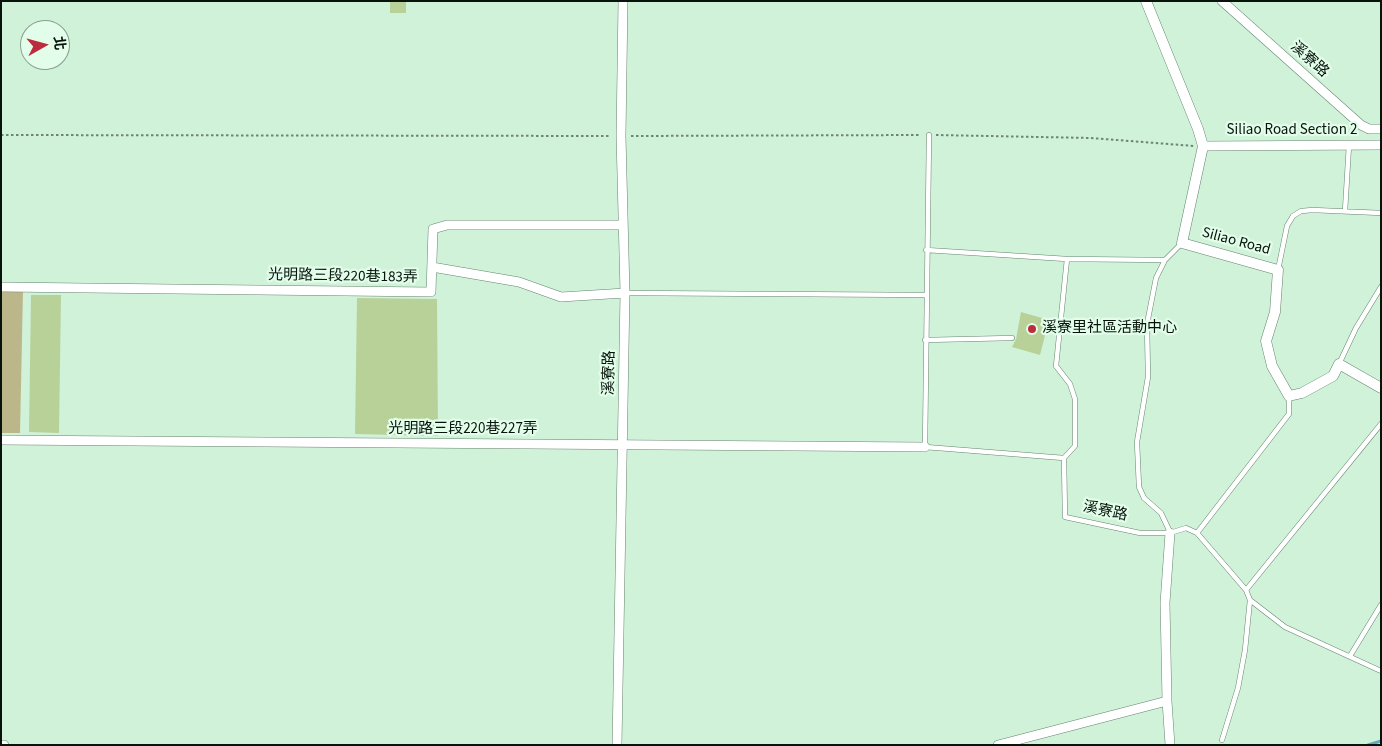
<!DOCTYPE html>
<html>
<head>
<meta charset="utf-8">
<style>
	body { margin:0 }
	#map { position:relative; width:1382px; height:746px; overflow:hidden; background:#d0f2d9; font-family:"Source Sans 3","Noto Sans TC",sans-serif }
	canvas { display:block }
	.frame { position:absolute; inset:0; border:2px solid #07130b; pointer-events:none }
	.north { position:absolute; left:20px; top:20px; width:50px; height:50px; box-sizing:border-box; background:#e2fde9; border:1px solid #8a9f90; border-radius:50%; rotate:83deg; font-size:14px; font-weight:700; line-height:20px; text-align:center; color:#07130b }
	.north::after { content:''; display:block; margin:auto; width:18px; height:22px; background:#bd2c3d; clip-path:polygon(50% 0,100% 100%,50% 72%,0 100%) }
</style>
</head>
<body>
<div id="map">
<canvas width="1382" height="746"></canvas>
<div class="frame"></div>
<div class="north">北</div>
</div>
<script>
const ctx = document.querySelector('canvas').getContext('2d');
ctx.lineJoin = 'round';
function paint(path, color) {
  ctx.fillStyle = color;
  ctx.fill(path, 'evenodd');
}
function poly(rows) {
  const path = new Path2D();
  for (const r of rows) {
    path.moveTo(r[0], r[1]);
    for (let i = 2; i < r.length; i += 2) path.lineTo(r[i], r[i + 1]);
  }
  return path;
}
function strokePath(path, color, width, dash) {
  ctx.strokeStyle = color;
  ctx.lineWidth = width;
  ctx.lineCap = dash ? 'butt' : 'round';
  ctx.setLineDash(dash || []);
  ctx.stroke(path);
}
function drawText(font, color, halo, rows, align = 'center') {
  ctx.font = font + ' "Source Sans 3","Noto Sans TC",sans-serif';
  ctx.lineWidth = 4.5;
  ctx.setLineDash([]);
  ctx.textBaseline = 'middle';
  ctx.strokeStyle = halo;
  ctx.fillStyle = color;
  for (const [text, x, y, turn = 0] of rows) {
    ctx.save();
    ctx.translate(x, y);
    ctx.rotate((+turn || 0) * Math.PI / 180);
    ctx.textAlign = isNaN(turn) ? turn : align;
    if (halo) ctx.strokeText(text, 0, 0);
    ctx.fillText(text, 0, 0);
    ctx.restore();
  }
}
paint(poly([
	[23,290,20,433,1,433,1,291]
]), '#bcb68b');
strokePath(poly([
	[1368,745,1381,741]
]), '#5eadb8', 3);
paint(poly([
	[390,1,406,1,406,13,390,13],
	[31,295,61,295,59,433,29,432],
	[357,298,437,299,438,436,355,434],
	[1021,312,1049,320,1040,355,1012,347,1016,339]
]), '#b8d199');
const service = poly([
	[929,135,925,447,1064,458],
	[1345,211,1349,145],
	[926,250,1067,259,1165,260],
	[1067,259,1056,366,1070,384,1075,399,1075,446,1064,458,1065,517,1140,533,1170,533,1186,528,1197,533,1246,590,1250,600,1245,650,1238,688,1222,740],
	[1278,270,1287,226,1293,216,1301,211,1313,210,1381,213],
	[625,293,926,295],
	[925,340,1012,338],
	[1339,364,1356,328,1381,287],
	[1170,532,1161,513,1144,498,1139,487,1137,442,1148,377,1147,324,1156,278,1165,260,1181,244],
	[1197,533,1289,414,1289,396],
	[1246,590,1381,424],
	[1250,600,1285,627,1381,671],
	[1350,656,1381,605]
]);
const minor = poly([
	[1222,1,1361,125,1369,129,1381,129],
	[1203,146,1381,145],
	[432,267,519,282,561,297,625,293],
	[1,287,431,292,433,229,447,225,623,225],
	[1,440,925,447],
	[1170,533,1165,603,1167,701,1170,745],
	[1,745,4,745],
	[617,745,625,293,621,136,623,1],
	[998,745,1167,701]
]);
const tertiary = poly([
	[1146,1,1198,129,1203,146,1182,243,1278,270,1275,312,1266,341,1272,366,1289,396,1302,393,1333,376,1339,364,1381,388]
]);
strokePath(service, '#65846e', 5.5);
strokePath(minor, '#65846e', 10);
strokePath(tertiary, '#65846e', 11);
strokePath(poly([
	[1,135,611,136],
	[936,135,1091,138,1194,146],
	[631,136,921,135]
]), '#6e8574', 2, [2.5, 2.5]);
strokePath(service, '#fff', 4.5);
strokePath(minor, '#fff', 9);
strokePath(tertiary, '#fff', 10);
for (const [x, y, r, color] of [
	[1032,329,5,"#bd2c3d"]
]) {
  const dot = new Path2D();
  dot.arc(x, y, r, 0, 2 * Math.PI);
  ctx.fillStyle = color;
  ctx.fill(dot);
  strokePath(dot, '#e2fde9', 2);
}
drawText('15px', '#07130b', '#e2fde9', [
	["溪寮路",1309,60,42],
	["Siliao Road Section 2",1292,131],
	["Siliao Road",1236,242,15],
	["光明路三段220巷183弄",343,277,1],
	["溪寮路",610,373,-89],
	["光明路三段220巷227弄",463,430],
	["溪寮路",1105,512,12]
]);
drawText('15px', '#07130b', '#e2fde9', [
	["溪寮里社區活動中心",1042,329]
], 'left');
</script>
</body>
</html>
